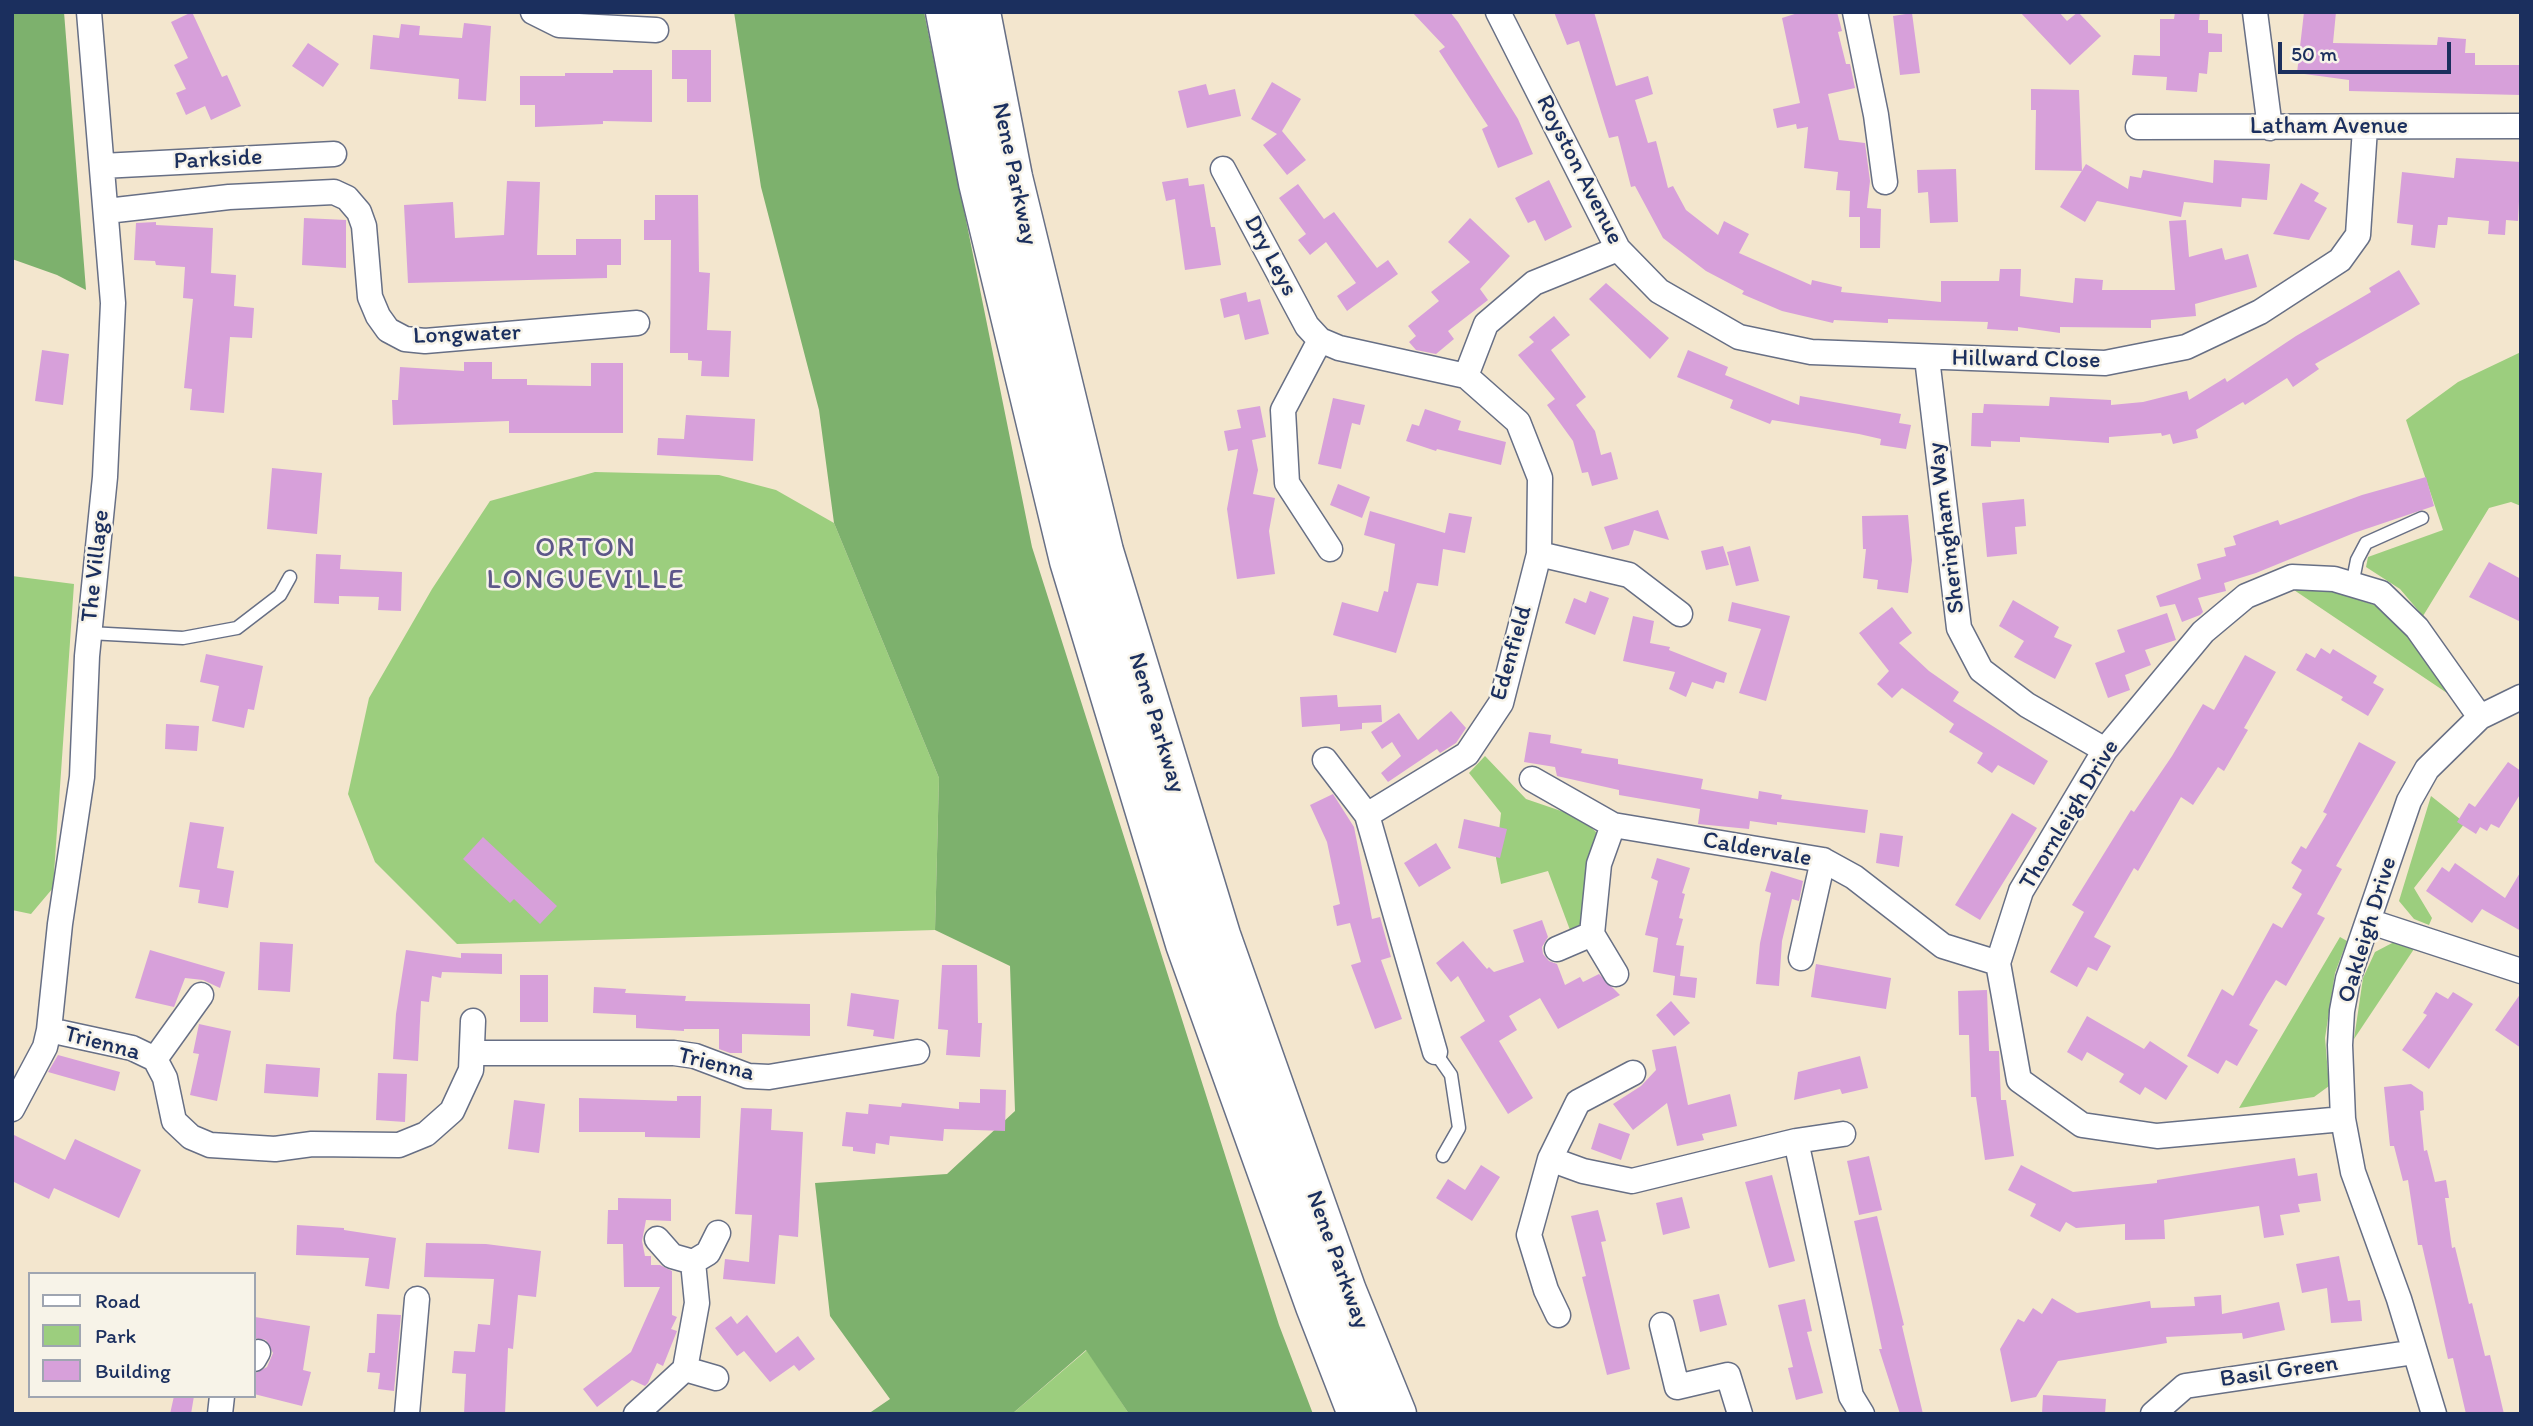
<!DOCTYPE html>
<html>
<head>
<meta charset="utf-8">
<style>
	body { margin:0 }
	#map { position:relative; width:2533px; height:1426px; overflow:hidden; background:#f3e6ce; font-family:Itim,sans-serif }
	canvas { display:block }
	.frame { position:absolute; inset:0; border:14px solid #1b2f5e; pointer-events:none }
	.legend { position:absolute; left:28px; top:1272px; width:228px; height:126px; box-sizing:border-box; background:#f7f3e8; border:2px solid #9fa5b1; margin:0; padding:9px 12px; list-style:none; font-size:21px; color:#1b2f5e }
	.legend li { display:flex; align-items:center; gap:14px; height:35px }
	.legend b { width:35px; border:2px solid #9fa5b1 }
	.scale { position:absolute; left:2278px; top:42px; width:173px; height:32px; box-sizing:border-box; border:4px solid #1b2f5e; border-top:0; padding-left:9px; font-size:21px; line-height:24px; white-space:nowrap; color:#1b2f5e; -webkit-text-stroke:5px #f7f3e8; paint-order:stroke }
</style>
</head>
<body>
<div id="map">
<canvas width="2533" height="1426"></canvas>
<div class="frame"></div>
<ul class="legend">
<li><b style="height:9px;background:#fff"></b>Road</li>
<li><b style="height:19px;background:#9cce7e"></b>Park</li>
<li><b style="height:19px;background:#d7a0da"></b>Building</li>
</ul>
<div class="scale">50 m</div>
</div>
<script>
const ctx = document.querySelector('canvas').getContext('2d');
ctx.lineJoin = 'round';
function paint(path, color) {
  ctx.fillStyle = color;
  ctx.fill(path, 'evenodd');
}
function poly(rows) {
  const path = new Path2D();
  for (const r of rows) {
    path.moveTo(r[0], r[1]);
    for (let i = 2; i < r.length; i += 2) path.lineTo(r[i], r[i + 1]);
  }
  return path;
}
function strokePath(path, color, width, dash) {
  ctx.strokeStyle = color;
  ctx.lineWidth = width;
  ctx.lineCap = dash ? 'butt' : 'round';
  ctx.setLineDash(dash || []);
  ctx.stroke(path);
}
function drawText(font, color, halo, rows, align = 'center') {
  ctx.font = font + ' Itim,sans-serif';
  ctx.lineWidth = 5;
  ctx.setLineDash([]);
  ctx.textBaseline = 'middle';
  ctx.strokeStyle = halo;
  ctx.fillStyle = color;
  for (const [text, x, y, turn = 0] of rows) {
    ctx.save();
    ctx.translate(x, y);
    ctx.rotate((+turn || 0) * Math.PI / 180);
    ctx.textAlign = isNaN(turn) ? turn : align;
    if (halo) ctx.strokeText(text, 0, 0);
    ctx.fillText(text, 0, 0);
    ctx.restore();
  }
}
paint(poly([
	[2521,352,2521,506,2511,502,2489,508,2423,616,2400,589,2366,567,2368,557,2443,530,2406,420,2458,382],
	[595,472,719,475,776,490,834,523,939,778,935,930,457,944,375,862,348,794,369,698,432,589,490,501],
	[12,576,74,584,53,888,31,914,12,910],
	[2311,584,2380,607,2411,635,2438,672,2447,693,2291,588],
	[1485,756,1526,799,1564,812,1591,827,1600,836,1584,922,1570,930,1548,871,1501,884,1496,858,1501,813,1469,773],
	[2431,796,2465,823,2414,888,2432,918,2429,925,2414,919,2399,901],
	[2340,937,2347,941,2335,973,2325,1038,2329,1086,2314,1097,2239,1108],
	[2394,942,2416,946,2354,1039,2363,978,2375,952],
	[1087,1350,1129,1414,1012,1414]
]), '#9cce7e');
paint(poly([
	[12,12,64,12,86,290,57,275,12,259],
	[734,12,924,12,1032,547,1279,1325,1313,1414,1129,1414,1086,1350,1012,1414,868,1414,890,1399,830,1316,815,1183,947,1174,1015,1111,1010,966,935,930,939,778,834,523,819,410,761,187]
]), '#7db16d');
paint(poly([
	[192,12,222,77,227,75,241,106,211,120,205,106,186,115,176,93,186,89,174,65,188,58,171,22],
	[1412,12,1450,12,1458,22,1518,119,1533,154,1498,168,1482,129,1488,126,1439,51,1445,47],
	[1554,12,1594,12,1616,86,1648,76,1653,94,1635,100,1648,143,1656,141,1668,188,1673,186,1686,210,1718,235,1724,221,1749,234,1739,253,1811,285,1812,280,1842,287,1841,292,1941,302,1941,281,1999,281,2000,269,2021,269,2020,296,2073,303,2075,278,2103,280,2102,290,2175,290,2169,221,2186,220,2189,257,2222,248,2225,260,2248,254,2257,287,2195,304,2196,316,2151,320,2151,328,2060,327,2060,333,2018,327,2018,331,1987,329,1988,322,1888,319,1888,323,1834,320,1833,323,1782,311,1742,294,1744,291,1706,271,1663,238,1635,186,1631,187,1618,136,1609,138,1579,41,1567,45],
	[1801,12,1837,12,1842,31,1838,32,1846,64,1850,64,1855,88,1828,94,1839,140,1865,143,1870,181,1867,208,1881,209,1880,248,1860,248,1860,217,1849,217,1850,191,1836,190,1838,172,1804,168,1808,127,1797,129,1796,124,1777,128,1773,109,1800,103,1782,18],
	[2020,12,2059,12,2067,21,2078,12,2101,36,2070,65],
	[2175,12,2200,12,2199,20,2208,20,2208,33,2222,34,2222,52,2209,52,2207,74,2199,73,2197,92,2166,90,2167,77,2132,75,2134,55,2160,56,2160,19,2174,19],
	[2304,12,2336,12,2333,43,2437,45,2438,37,2466,39,2465,53,2475,53,2475,65,2521,65,2521,95,2349,91,2349,80,2297,73],
	[1912,13,1920,73,1900,75,1893,16],
	[464,23,491,26,486,101,458,99,459,79,370,69,373,35,399,38,401,24,420,26,419,35,462,38],
	[308,43,339,64,323,87,292,66],
	[672,50,711,50,711,102,687,102,687,79,672,79],
	[613,70,652,70,652,122,603,121,603,124,535,127,535,105,520,105,520,76,565,76,565,73,613,73],
	[1272,82,1301,99,1282,131,1306,160,1287,175,1263,145,1277,134,1251,119],
	[1206,84,1209,95,1235,89,1241,116,1187,128,1178,91],
	[2031,89,2079,90,2082,171,2035,170,2036,110,2031,110],
	[2456,158,2521,162,2518,221,2506,220,2505,235,2488,234,2489,221,2448,217,2447,225,2438,225,2435,248,2411,245,2413,225,2397,223,2402,172,2454,178],
	[2214,160,2270,164,2267,200,2242,198,2241,207,2184,202,2181,217,2097,201,2085,222,2060,207,2086,164,2128,189,2130,176,2141,178,2143,170,2213,183],
	[1956,169,1958,222,1930,223,1928,192,1918,193,1917,170],
	[1188,178,1189,186,1204,184,1211,227,1215,227,1221,265,1185,270,1175,199,1166,201,1162,182],
	[1549,180,1572,227,1545,241,1535,220,1528,223,1515,198],
	[507,181,540,182,537,255,576,255,576,239,621,239,621,265,607,265,607,278,408,283,404,205,453,202,455,238,504,235],
	[2301,183,2319,193,2314,201,2327,208,2309,240,2273,234],
	[1298,184,1324,219,1334,212,1377,268,1388,260,1398,274,1347,311,1337,296,1356,283,1326,242,1310,255,1298,240,1306,234,1279,198],
	[655,195,698,195,699,272,710,273,707,330,731,331,729,377,701,376,702,361,688,360,688,353,670,353,671,240,644,240,644,220,655,220],
	[304,218,346,220,346,268,302,265],
	[1470,218,1510,256,1480,289,1488,300,1448,331,1454,339,1436,354,1416,350,1409,342,1416,336,1408,326,1439,301,1431,292,1470,262,1448,242],
	[156,222,156,225,213,228,211,273,236,275,234,306,254,308,252,338,230,337,224,413,190,410,192,389,184,388,193,299,183,298,185,267,156,265,155,261,134,260,136,223],
	[2399,270,2420,304,2315,364,2319,369,2293,387,2287,378,2245,405,2243,402,2196,430,2198,438,2173,444,2170,434,2162,436,2161,433,2109,437,2109,443,2020,437,2020,442,1991,441,1991,447,1971,446,1972,413,1983,413,1984,404,2049,406,2050,397,2111,400,2111,405,2143,402,2187,391,2189,400,2225,378,2227,382,2296,336,2371,292,2369,288],
	[1606,283,1669,338,1650,359,1589,299],
	[1246,292,1248,302,1260,299,1269,334,1245,340,1239,314,1224,318,1220,299],
	[1554,316,1570,335,1551,350,1586,397,1576,405,1595,431,1601,455,1611,452,1618,479,1592,486,1588,472,1582,473,1573,441,1547,405,1555,399,1518,355,1534,342,1529,337],
	[42,350,69,354,63,405,35,401],
	[1688,350,1728,367,1725,375,1799,405,1800,396,1901,414,1899,423,1911,425,1906,449,1880,445,1881,439,1859,434,1772,420,1770,424,1730,408,1733,400,1677,377],
	[464,362,492,362,492,379,527,379,527,385,591,386,591,363,623,363,623,433,509,433,509,421,393,425,392,400,398,400,400,367,464,371],
	[1333,398,1365,405,1360,425,1352,423,1341,469,1318,464],
	[1260,406,1266,437,1252,440,1258,470,1253,494,1275,498,1269,531,1275,574,1237,579,1227,509,1238,449,1228,451,1224,431,1241,428,1237,410],
	[1425,409,1461,421,1458,430,1506,442,1501,465,1437,449,1436,451,1406,441,1412,424,1419,426],
	[686,415,755,419,753,461,657,455,658,438,684,439],
	[272,468,322,473,317,534,267,529],
	[2426,477,2434,506,2354,533,2256,573,2224,583,2226,591,2198,598,2203,612,2200,615,2182,622,2175,604,2160,607,2156,596,2201,579,2197,564,2226,556,2224,548,2236,545,2233,536,2278,520,2280,525,2362,495],
	[1338,484,1370,497,1362,518,1330,505],
	[2024,499,2026,526,2015,527,2017,554,1987,557,1982,503],
	[1658,510,1669,540,1634,530,1629,545,1612,550,1604,527],
	[1370,511,1445,533,1449,513,1472,517,1465,553,1443,549,1438,586,1417,583,1396,653,1333,635,1342,602,1378,612,1384,591,1388,592,1395,544,1364,535],
	[1908,515,1912,560,1908,593,1877,589,1878,580,1863,578,1866,549,1863,549,1862,516],
	[1723,546,1729,565,1706,570,1701,551],
	[1750,546,1759,581,1736,586,1727,552],
	[316,554,341,555,340,569,402,572,401,611,378,610,379,597,339,596,339,604,314,603],
	[2489,562,2521,579,2521,622,2469,597],
	[1590,591,1609,598,1595,635,1565,623,1574,598,1586,603],
	[2013,600,2059,627,2054,637,2072,645,2055,679,2014,657,2024,641,1999,626],
	[1732,602,1790,616,1766,701,1739,693,1761,629,1728,621],
	[1892,607,1912,633,1899,643,1929,671,1959,692,1953,701,2048,761,2034,785,1998,765,1992,773,1977,763,1983,753,1949,732,1954,724,1902,688,1892,698,1877,684,1889,671,1859,633],
	[2167,613,2176,640,2145,650,2151,665,2125,675,2130,690,2108,698,2095,663,2125,652,2117,630],
	[1633,616,1654,621,1650,643,1670,647,1669,650,1727,673,1724,683,1716,681,1713,689,1692,682,1686,697,1669,689,1675,672,1623,661],
	[2321,648,2330,654,2333,649,2377,676,2373,683,2384,689,2368,716,2341,700,2343,697,2296,670,2306,653,2315,658],
	[206,654,263,666,254,710,248,709,244,728,212,721,219,686,200,682],
	[2245,655,2276,672,2244,728,2248,730,2224,771,2218,767,2193,805,2181,797,2138,871,2134,868,2094,937,2111,946,2097,971,2088,967,2077,987,2050,972,2084,912,2072,905,2131,810,2134,812,2172,756,2203,704,2214,710],
	[1337,695,1338,707,1381,705,1382,722,1362,723,1362,729,1340,731,1340,724,1302,727,1300,697],
	[1451,711,1466,728,1456,743,1440,753,1437,749,1388,782,1381,773,1401,756,1392,742,1382,749,1371,732,1399,713,1418,740],
	[166,724,199,726,197,751,165,749],
	[1529,732,1551,735,1550,743,1582,749,1581,753,1618,759,1618,764,1703,779,1701,789,1758,799,1759,791,1782,795,1781,799,1868,810,1865,833,1777,822,1777,825,1750,821,1749,829,1698,824,1700,809,1619,795,1619,790,1557,776,1555,767,1524,762],
	[2359,742,2396,762,2336,866,2342,869,2317,914,2325,918,2286,986,2276,980,2267,994,2249,1025,2258,1030,2237,1066,2226,1060,2218,1074,2187,1056,2222,989,2233,996,2273,923,2282,928,2302,894,2292,888,2302,870,2291,863,2301,846,2306,849,2327,814,2323,812],
	[2508,762,2521,771,2521,793,2499,828,2491,824,2487,831,2480,827,2476,834,2457,822,2469,803,2475,807],
	[1333,794,1354,827,1372,919,1380,917,1391,957,1381,960,1402,1019,1375,1029,1351,965,1361,962,1350,923,1337,926,1333,906,1340,904,1327,842,1310,805],
	[2012,813,2037,828,1980,920,1955,905],
	[1464,819,1507,829,1500,858,1458,848],
	[190,822,224,827,217,868,234,871,228,908,198,903,200,890,179,887],
	[1880,833,1903,836,1899,867,1876,863],
	[483,837,557,906,540,924,514,899,510,903,463,859],
	[1436,843,1451,868,1419,887,1404,863],
	[1657,858,1690,868,1682,893,1685,894,1679,918,1683,919,1676,945,1684,946,1680,976,1697,978,1695,998,1673,995,1675,976,1653,972,1658,938,1645,935,1658,881,1651,878],
	[2455,863,2505,898,2521,871,2521,931,2482,909,2472,923,2426,891,2442,867,2449,872],
	[1771,871,1803,881,1799,901,1792,899,1782,941,1779,986,1756,984,1760,943,1771,893,1765,891],
	[1542,920,1548,937,1542,947,1543,954,1549,961,1557,964,1565,985,1580,977,1583,982,1599,974,1620,995,1558,1029,1540,998,1509,1016,1517,1030,1499,1041,1533,1098,1508,1114,1460,1037,1485,1021,1458,976,1451,982,1436,963,1463,941,1487,969,1489,967,1494,972,1524,962,1513,930],
	[260,942,293,944,290,992,258,990],
	[150,950,225,972,220,988,203,980,185,978,174,1007,135,998],
	[406,950,461,958,461,953,502,954,502,974,442,972,441,978,432,976,429,1002,421,1001,418,1061,393,1059,396,1014],
	[1816,964,1891,978,1886,1009,1811,997],
	[942,965,977,965,978,1023,982,1023,980,1057,946,1055,948,1030,938,1029],
	[520,975,548,975,548,1022,520,1022],
	[594,987,626,989,625,993,686,996,685,1001,810,1004,810,1036,742,1034,742,1053,730,1053,719,1049,719,1029,684,1029,684,1031,636,1028,636,1015,593,1013],
	[1987,990,1989,1051,1999,1051,2001,1100,2006,1100,2014,1156,1985,1160,1976,1097,1971,1097,1969,1035,1959,1035,1958,991],
	[2436,992,2448,999,2453,992,2473,1004,2429,1069,2402,1050,2427,1015,2423,1013],
	[851,993,899,1000,894,1039,873,1036,874,1030,847,1026],
	[2521,993,2521,1048,2495,1030],
	[1671,1001,1690,1023,1674,1036,1656,1015],
	[2087,1016,2144,1049,2150,1041,2188,1066,2166,1100,2145,1087,2140,1095,2119,1082,2124,1074,2087,1052,2082,1061,2067,1052],
	[199,1024,231,1031,217,1101,190,1095,199,1054,193,1053],
	[1676,1046,1688,1105,1730,1094,1737,1126,1702,1134,1704,1140,1677,1146,1667,1103,1633,1130,1613,1104,1641,1086,1656,1070,1652,1050],
	[58,1055,120,1072,115,1091,48,1072],
	[1860,1056,1868,1088,1842,1094,1840,1089,1794,1100,1798,1072],
	[266,1064,320,1068,318,1097,264,1093],
	[378,1073,407,1074,405,1122,376,1120],
	[2411,1084,2423,1092,2424,1110,2420,1111,2424,1151,2427,1150,2435,1182,2446,1180,2449,1198,2445,1198,2452,1248,2455,1247,2469,1304,2472,1303,2485,1356,2490,1355,2504,1414,2466,1414,2453,1358,2448,1359,2422,1245,2418,1245,2408,1180,2403,1181,2394,1146,2390,1146,2384,1087],
	[980,1089,1006,1090,1005,1131,944,1129,943,1141,890,1136,889,1145,876,1143,875,1154,853,1151,853,1147,842,1146,846,1112,868,1114,869,1104,901,1107,902,1103,959,1109,959,1102,980,1103],
	[677,1096,701,1096,700,1138,645,1137,645,1132,579,1132,579,1098,677,1101],
	[514,1100,545,1104,539,1153,508,1149],
	[741,1108,772,1109,771,1130,803,1132,798,1237,779,1235,775,1284,723,1279,725,1259,749,1262,752,1215,735,1214],
	[1599,1123,1630,1134,1621,1160,1591,1149],
	[12,1134,65,1160,75,1139,141,1170,119,1218,54,1188,49,1199,12,1181],
	[1869,1156,1882,1210,1859,1215,1847,1161],
	[2295,1158,2298,1176,2317,1173,2321,1201,2298,1204,2300,1212,2280,1215,2284,1235,2264,1238,2259,1206,2164,1220,2165,1239,2125,1240,2125,1224,2076,1228,2066,1222,2060,1232,2030,1216,2036,1204,2008,1190,2021,1165,2073,1192,2157,1183,2157,1180],
	[1481,1165,1500,1177,1472,1221,1436,1198,1448,1179,1465,1190],
	[1772,1175,1795,1261,1769,1268,1745,1182],
	[1682,1197,1690,1228,1663,1235,1656,1203],
	[618,1198,671,1199,671,1221,646,1220,642,1241,645,1256,651,1256,651,1265,660,1265,672,1271,672,1315,677,1317,671,1329,677,1331,663,1366,657,1363,648,1383,645,1386,632,1380,597,1407,583,1389,631,1352,660,1287,624,1287,623,1244,607,1244,608,1210,618,1210],
	[1598,1210,1606,1241,1601,1242,1630,1369,1607,1375,1582,1277,1586,1276,1571,1216],
	[1877,1216,1904,1325,1902,1326,1923,1414,1900,1414,1879,1349,1882,1349,1854,1221],
	[297,1225,344,1228,344,1230,396,1238,389,1289,365,1286,369,1258,296,1255],
	[426,1243,486,1244,541,1251,536,1297,518,1295,513,1349,508,1348,505,1414,464,1414,466,1374,452,1373,454,1351,475,1352,478,1324,490,1325,494,1279,424,1277],
	[2339,1256,2348,1301,2360,1300,2362,1321,2331,1323,2327,1288,2302,1293,2296,1264],
	[1719,1294,1727,1325,1700,1332,1693,1300],
	[2221,1295,2222,1314,2279,1302,2285,1330,2243,1339,2242,1333,2166,1337,2167,1343,2058,1361,2036,1397,2011,1402,2000,1349,2018,1319,2024,1322,2033,1308,2042,1314,2052,1298,2077,1313,2150,1301,2151,1308,2195,1306,2194,1297],
	[1805,1299,1812,1331,1807,1332,1823,1393,1796,1400,1788,1368,1793,1367,1778,1305],
	[377,1314,401,1315,394,1391,378,1389,380,1373,367,1372,369,1353,375,1353],
	[747,1315,776,1353,798,1336,815,1359,799,1371,794,1365,770,1382,744,1351,737,1356,715,1328,731,1316,737,1324],
	[255,1317,310,1326,303,1370,311,1372,302,1406,254,1394,254,1374,267,1367,273,1353,266,1340,254,1338],
	[2043,1395,2106,1399,2105,1414,2042,1414],
	[174,1396,194,1396,191,1414,170,1414]
]), '#d7a0da');
const lane = poly([
	[2352,585,2357,560,2366,543,2422,518],
	[89,633,183,638,237,628,280,595,290,577],
	[1435,1052,1451,1075,1459,1128,1443,1156]
]);
const street = poly([
	[533,12,559,25,656,30],
	[1498,12,1618,249,1659,291,1739,337,1811,352,2105,363,2186,347,2260,312,2340,260,2358,235,2365,128],
	[1855,12,1876,115,1885,182],
	[2255,12,2270,128],
	[2138,127,2521,126],
	[102,166,334,154],
	[1223,169,1307,326,1320,340,1339,348,1466,376,1518,422,1540,478,1539,554,1501,703,1467,754,1367,815],
	[107,211,229,197,334,192,347,198,359,212,364,226,370,297,378,316,388,330,405,339,425,341,637,323],
	[1320,340,1283,410,1287,483,1330,549],
	[1927,358,1959,628,1981,670,2027,705,2105,750],
	[1466,376,1486,324,1534,283,1618,249],
	[1539,554,1629,575,1680,614],
	[1325,760,1367,815,1435,1052],
	[1532,779,1613,825],
	[2368,921,2521,971],
	[1557,949,1592,934],
	[1801,958,1823,860],
	[1616,974,1592,934,1599,864,1613,825,1823,860,1854,877,1943,946,1998,963],
	[49,1030,132,1048,155,1059,165,1078,174,1121,191,1137,210,1145,275,1149,312,1144,399,1145,426,1134,452,1111,471,1070,473,1021],
	[472,1053,674,1053,695,1056,748,1076,769,1077,917,1052],
	[155,1059,201,995],
	[1633,1073,1578,1102,1550,1159,1583,1171,1632,1181,1796,1141,1851,1396,1862,1414],
	[12,1109,45,1047,49,1030,60,924,82,777,87,656,105,477,113,303,89,12],
	[2343,1119,2157,1136,2082,1125,2019,1080,1998,963,2021,891,2105,750,2203,632,2246,596,2292,577,2334,579,2381,593,2417,628,2480,717],
	[1796,1141,1843,1134],
	[1550,1159,1529,1235,1546,1290,1558,1315],
	[657,1239,672,1256,693,1262,708,1253,718,1233],
	[1662,1325,1677,1387,1728,1375,1740,1414],
	[254,1359,258,1352],
	[685,1369,697,1303,693,1262],
	[220,1414,222,1396],
	[407,1414,417,1299],
	[636,1414,685,1369,716,1378],
	[2153,1414,2185,1386,2415,1352],
	[2434,1414,2399,1299,2353,1172,2343,1119,2340,1045,2342,1011,2348,979,2409,801,2427,769,2480,717,2521,697]
]);
const highway = poly([
	[945,12,978,183,1069,561,1185,944,1315,1306,1357,1414],
	[981,12,1013,177,1104,551,1221,935,1347,1291,1397,1414]
]);
strokePath(lane, '#676f85', 15);
strokePath(street, '#676f85', 27);
strokePath(highway, '#676f85', 41);
strokePath(lane, '#fff', 12);
strokePath(street, '#fff', 24);
strokePath(highway, '#fff', 38);
drawText('24px', '#1b2f5e', '#f7f3e8', [
	["Latham Avenue",2329,127],
	["Parkside",218,160,-3],
	["Royston Avenue",1579,170,63],
	["Nene Parkway",1014,174,78],
	["Dry Leys",1270,256,62],
	["Longwater",467,335,-2],
	["Hillward Close",2026,360,1],
	["Sheringham Way",1947,528,-97],
	["The Village",96,566,-84],
	["Edenfield",1512,653,-74],
	["Nene Parkway",1156,723,73],
	["Thornleigh Drive",2070,815,-59],
	["Caldervale",1757,850,10],
	["Oakleigh Drive",2368,930,-73],
	["Trienna",102,1044,15],
	["Trienna",716,1065,14],
	["Nene Parkway",1337,1260,70],
	["Basil Green",2279,1372,-8]
]);
ctx.letterSpacing = '2px';
drawText('28px', '#5d5789', '#f7f3e8', [
	["ORTON",586,549],
	["LONGUEVILLE",586,581]
]);
ctx.letterSpacing = '0px';
</script>
</body>
</html>
